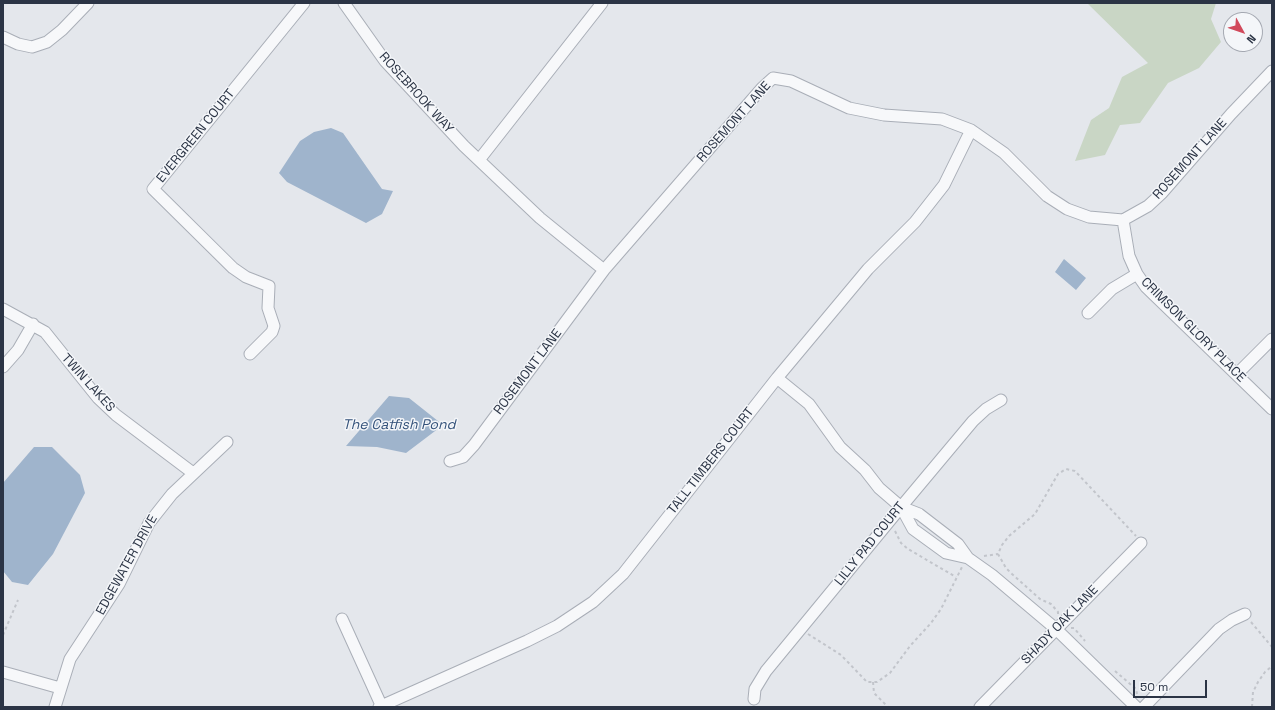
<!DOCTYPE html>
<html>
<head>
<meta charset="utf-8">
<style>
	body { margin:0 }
	#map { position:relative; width:1275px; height:710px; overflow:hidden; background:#e4e7ec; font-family:"Space Grotesk",sans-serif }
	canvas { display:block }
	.frame { position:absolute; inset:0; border:4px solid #2b3445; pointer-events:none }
	.north { position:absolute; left:1223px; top:12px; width:40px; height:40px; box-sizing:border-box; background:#f4f6f9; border:1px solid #a4a8b1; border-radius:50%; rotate:130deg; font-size:11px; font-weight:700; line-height:16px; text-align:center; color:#2b3445 }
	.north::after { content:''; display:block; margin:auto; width:14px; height:18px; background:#d1495b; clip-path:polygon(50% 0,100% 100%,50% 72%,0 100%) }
	.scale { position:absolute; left:1133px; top:680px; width:74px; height:18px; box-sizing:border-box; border:2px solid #2b3445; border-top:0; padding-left:5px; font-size:12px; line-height:14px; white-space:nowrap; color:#2b3445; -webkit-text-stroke:3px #f4f6f9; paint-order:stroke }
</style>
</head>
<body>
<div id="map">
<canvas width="1275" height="710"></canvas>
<div class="frame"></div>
<div class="north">N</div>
<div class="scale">50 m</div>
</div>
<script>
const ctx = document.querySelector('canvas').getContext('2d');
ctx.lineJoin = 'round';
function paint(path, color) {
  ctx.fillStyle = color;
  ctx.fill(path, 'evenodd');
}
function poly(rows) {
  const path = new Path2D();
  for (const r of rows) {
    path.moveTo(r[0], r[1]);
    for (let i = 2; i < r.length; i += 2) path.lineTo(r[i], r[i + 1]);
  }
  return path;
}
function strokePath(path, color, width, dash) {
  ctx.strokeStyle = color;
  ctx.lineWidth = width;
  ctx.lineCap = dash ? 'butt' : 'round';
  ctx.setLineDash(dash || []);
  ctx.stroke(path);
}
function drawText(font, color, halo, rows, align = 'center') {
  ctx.font = font + ' "Space Grotesk",sans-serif';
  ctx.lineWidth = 3;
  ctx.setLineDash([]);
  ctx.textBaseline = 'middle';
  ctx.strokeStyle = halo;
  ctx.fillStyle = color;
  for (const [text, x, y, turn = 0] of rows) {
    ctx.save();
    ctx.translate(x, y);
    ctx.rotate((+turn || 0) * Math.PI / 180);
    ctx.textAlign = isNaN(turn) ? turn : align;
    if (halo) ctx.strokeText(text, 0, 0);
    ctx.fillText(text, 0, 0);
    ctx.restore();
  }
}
paint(poly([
	[1087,3,1216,3,1211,19,1221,42,1199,68,1168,83,1140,123,1120,125,1105,155,1075,161,1091,120,1109,108,1122,77,1148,63]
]), '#c9d6c5');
paint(poly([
	[331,128,343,133,382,189,393,191,382,214,366,223,287,182,279,173,300,141,314,132],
	[1064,259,1086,278,1076,290,1055,272],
	[389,396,409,398,443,425,406,453,377,447,346,446],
	[34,447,52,447,80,475,85,493,53,554,28,585,12,582,3,571,3,483]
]), '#9fb4cc');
const minor = poly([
	[344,3,385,61,464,146,540,218,604,270],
	[3,37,18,44,32,47,47,42,62,30,88,3],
	[479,160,602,3],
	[1123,220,1129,256,1137,274,1146,287,1272,409],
	[3,309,45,332,98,398,116,415,193,473],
	[1088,313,1112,289,1137,274],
	[250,354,272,332,274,326,268,308,269,286,246,277,233,268,153,189,304,3],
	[3,367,18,350,33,324],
	[1237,374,1272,339],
	[777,378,809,404,840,447,865,470,879,488,901,507,913,529,946,553,968,558,992,575,1056,629,1136,707],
	[450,461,463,457,474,445,604,270,762,88,773,78,791,81,849,108,884,115,942,119,971,130,1004,153,1047,196,1067,209,1089,217,1123,220,1148,206,1162,193,1231,114,1272,71],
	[901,507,919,514,958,544,968,558],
	[342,619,382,707],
	[3,672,60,688],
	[754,699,755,689,766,671,901,507,973,421,986,409,1001,400],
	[55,707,70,659,119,584,149,523,172,494,227,442],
	[379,707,527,641,557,626,593,602,623,574,777,378,868,269,915,222,944,185,971,130],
	[980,707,1141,543],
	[1144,707,1219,629,1232,620,1245,614]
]);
strokePath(minor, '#a9aeb7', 13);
strokePath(poly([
	[895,531,901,543,908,549,956,577],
	[984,556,998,554],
	[1058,614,1058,612,1051,604,1040,599,1012,574,1006,568,998,554,1002,545,1009,536,1035,514,1058,474,1066,469,1075,471,1136,536],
	[1251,622,1272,647],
	[1071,628,1074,628,1085,641],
	[808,634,841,655,867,682,877,682,890,673,910,646,931,623,941,609,962,567],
	[3,635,18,600],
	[1115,671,1136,689,1137,694],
	[873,682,874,693,888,707],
	[1252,707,1253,692,1258,682,1265,672,1272,666]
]), '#c2c5cb', 2, [3, 3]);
strokePath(minor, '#f7f8fa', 11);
drawText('13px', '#2b3445', '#f4f6f9', [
	["ROSEBROOK WAY",416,93,48],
	["ROSEMONT LANE",734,122,-48],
	["EVERGREEN COURT",196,136,-51],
	["ROSEMONT LANE",1190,159,-48],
	["CRIMSON GLORY PLACE",1193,330,45],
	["ROSEMONT LANE",528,372,-53],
	["TWIN LAKES",88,383,48],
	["TALL TIMBERS COURT",711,461,-52],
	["LILLY PAD COURT",870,544,-51],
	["EDGEWATER DRIVE",127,565,-61],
	["SHADY OAK LANE",1060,625,-46]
]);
drawText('italic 14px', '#34527a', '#f4f6f9', [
	["The Catfish Pond",399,425]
]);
</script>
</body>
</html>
